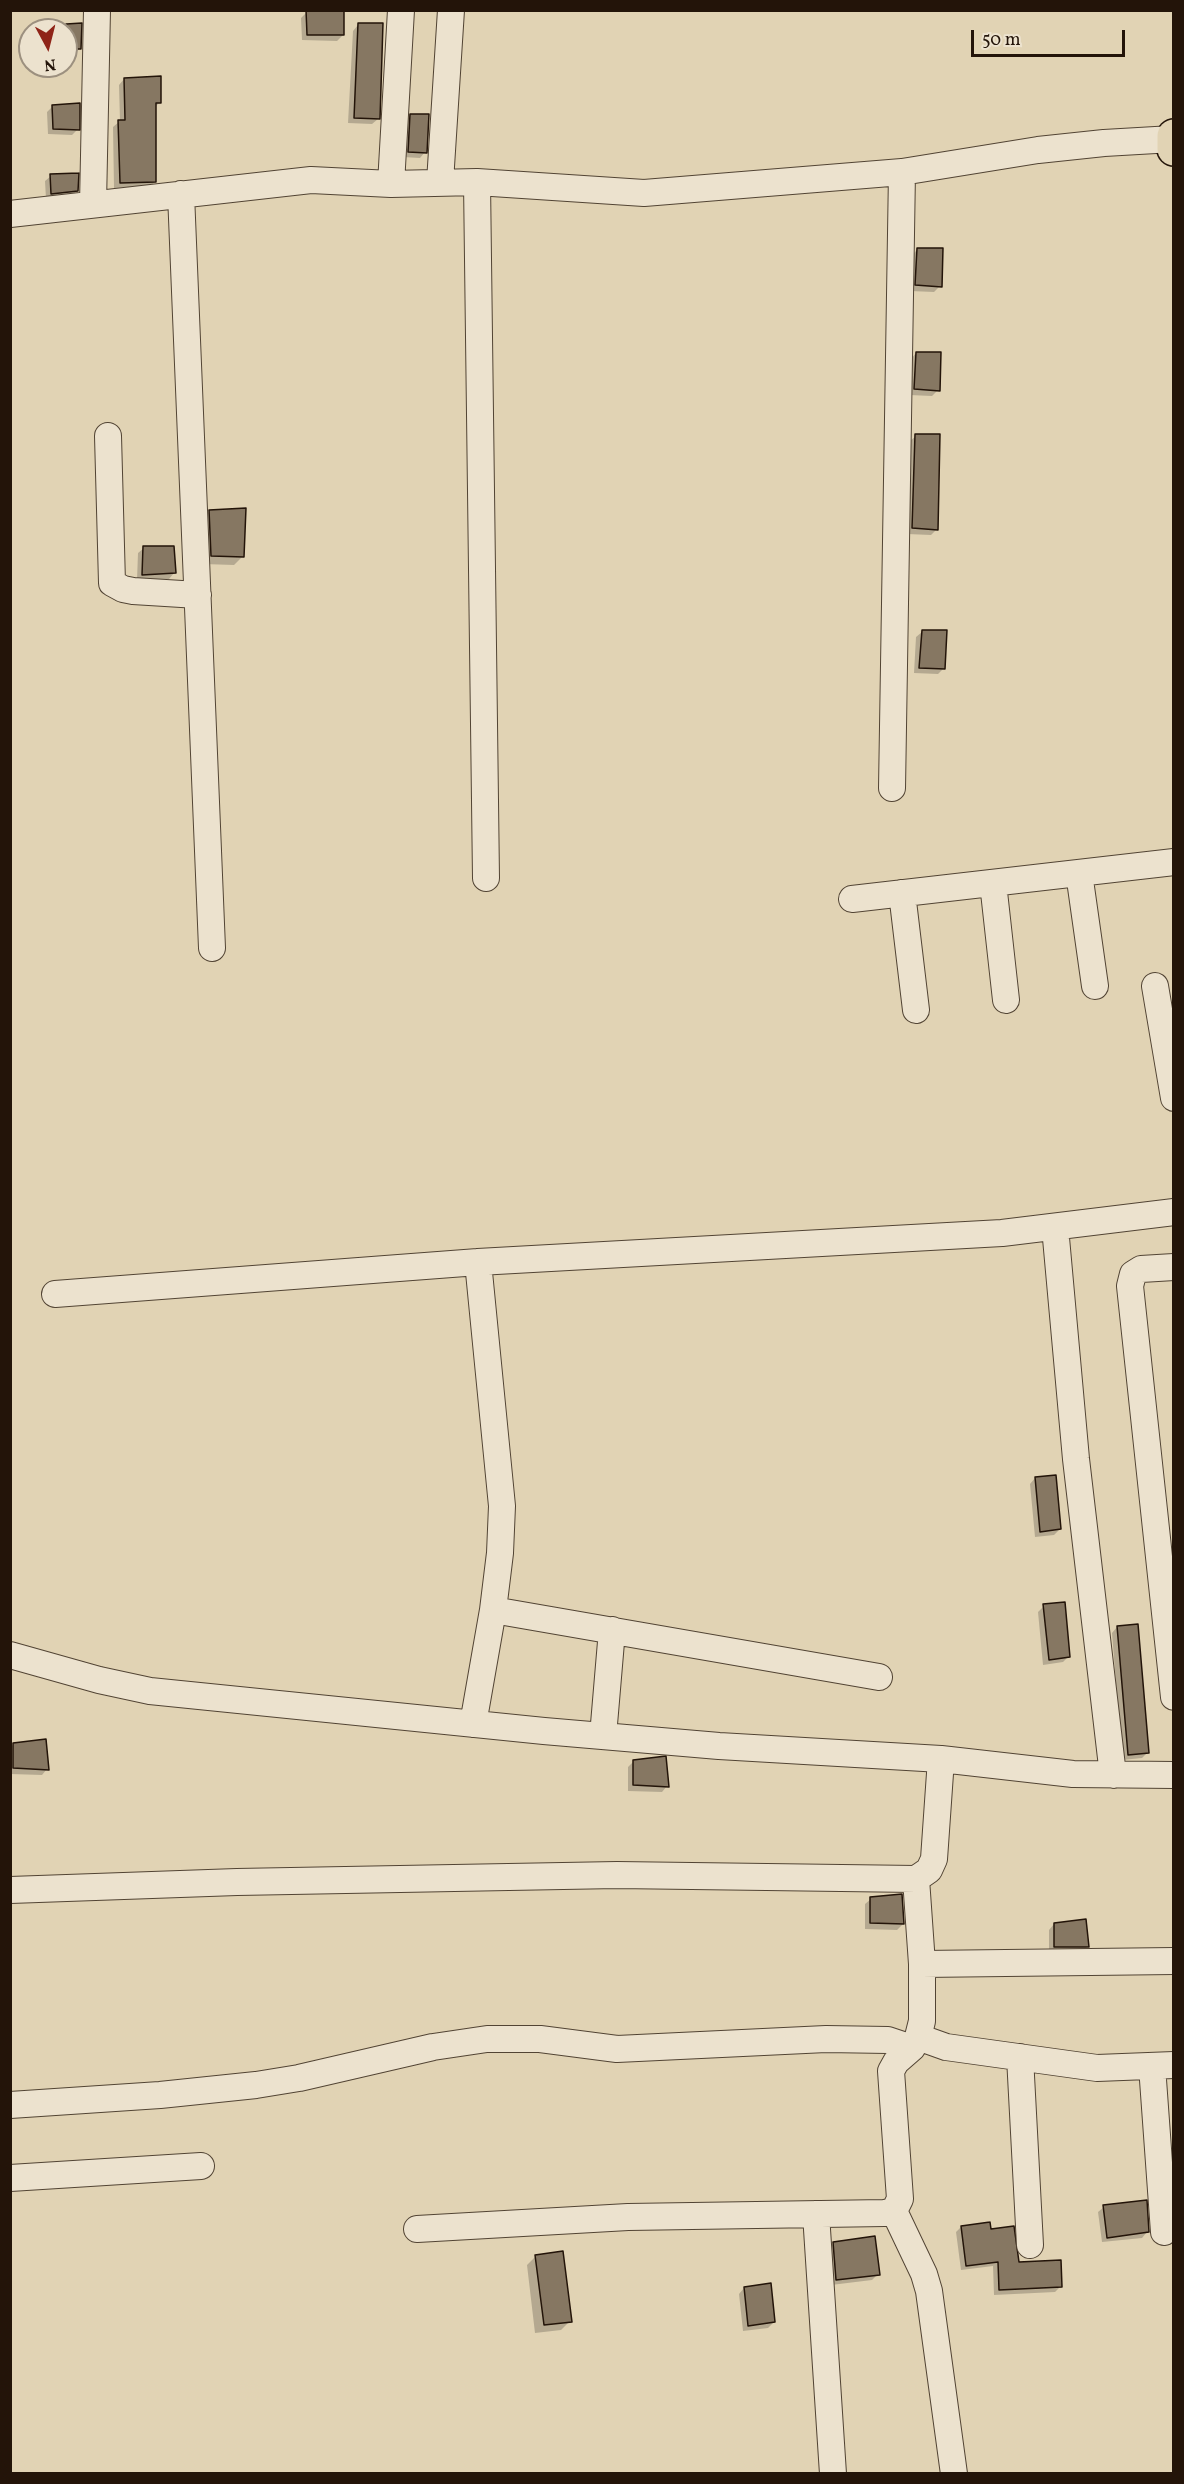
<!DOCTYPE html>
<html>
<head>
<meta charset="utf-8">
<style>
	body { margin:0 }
	#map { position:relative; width:1184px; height:2484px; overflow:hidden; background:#e1d3b4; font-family:Vollkorn,serif }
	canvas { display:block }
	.frame { position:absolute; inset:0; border:12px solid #231409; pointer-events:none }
	.north { position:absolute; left:18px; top:18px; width:60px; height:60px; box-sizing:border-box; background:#ece2ce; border:2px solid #9c907f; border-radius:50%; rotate:173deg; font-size:16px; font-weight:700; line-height:24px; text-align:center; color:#231409 }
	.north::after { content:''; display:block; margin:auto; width:21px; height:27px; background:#8f2418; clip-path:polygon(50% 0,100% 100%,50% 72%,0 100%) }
	.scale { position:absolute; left:971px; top:30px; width:154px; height:27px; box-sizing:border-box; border:3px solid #231409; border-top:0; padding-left:8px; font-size:18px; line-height:21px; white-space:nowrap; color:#231409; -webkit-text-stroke:4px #ece2ce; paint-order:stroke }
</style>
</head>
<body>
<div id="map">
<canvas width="1184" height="2484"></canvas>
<div class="frame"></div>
<div class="north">N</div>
<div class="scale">50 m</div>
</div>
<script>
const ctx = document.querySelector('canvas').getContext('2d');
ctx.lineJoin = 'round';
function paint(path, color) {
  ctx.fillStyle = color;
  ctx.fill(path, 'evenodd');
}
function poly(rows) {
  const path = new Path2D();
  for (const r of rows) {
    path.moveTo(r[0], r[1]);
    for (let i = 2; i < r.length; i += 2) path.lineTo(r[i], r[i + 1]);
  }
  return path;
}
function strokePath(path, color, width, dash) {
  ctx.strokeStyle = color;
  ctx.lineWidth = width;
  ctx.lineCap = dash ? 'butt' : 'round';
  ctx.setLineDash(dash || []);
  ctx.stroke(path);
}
paint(poly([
	[307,12,343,35,337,41,302,40,301,18],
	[80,24,80,48,74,54,66,54,66,30,51,30,55,26],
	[358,25,378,119,372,124,348,123,353,31],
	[124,79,160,102,154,108,155,182,149,187,114,188,113,127,120,121,119,85],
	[53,106,78,129,72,135,48,134,47,112],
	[411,115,425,152,420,158,403,157,405,121],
	[51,176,77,191,71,196,46,199,45,181],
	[918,249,940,286,934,292,910,291,912,255],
	[916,353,938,390,932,396,909,395,911,359],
	[916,436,937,529,931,535,907,534,910,441],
	[210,511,243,556,234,565,203,564,201,520],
	[144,548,174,573,169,579,137,580,138,553],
	[922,632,944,668,938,674,914,673,916,637],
	[1035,1478,1060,1529,1054,1535,1035,1537,1030,1484],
	[1044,1606,1068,1657,1063,1662,1043,1665,1038,1612],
	[1117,1627,1148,1752,1142,1758,1122,1760,1112,1633],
	[14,1744,47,1769,42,1775,10,1774,10,1748],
	[634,1761,667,1786,662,1792,628,1791,628,1767],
	[871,1899,903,1924,897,1930,865,1929,865,1904],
	[1054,1924,1088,1946,1082,1952,1049,1953,1049,1930],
	[1104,2207,1147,2232,1142,2238,1102,2242,1098,2212],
	[961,2227,990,2230,1017,2264,1060,2287,1055,2292,994,2295,993,2266,961,2270,956,2232],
	[834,2243,878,2274,872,2280,831,2285,828,2249],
	[536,2256,570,2321,561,2330,535,2333,527,2265],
	[744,2288,774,2322,768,2328,743,2331,739,2294]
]), '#0003');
const building = poly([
	[306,10,344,10,344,35,307,35,306,10],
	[82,23,81,49,66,49,66,24,82,23],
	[358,23,383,23,380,119,354,118,358,23],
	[161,76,161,103,156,103,156,182,120,183,118,120,125,120,124,78,161,76],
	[80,103,80,130,53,129,52,105,80,103],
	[410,114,429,114,427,153,408,152,410,114],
	[79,173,78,191,51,194,50,174,79,173],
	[917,248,943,248,942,287,915,285,917,248],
	[916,352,941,352,940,391,914,389,916,352],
	[915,434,940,434,938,530,912,528,915,434],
	[246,508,244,557,211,556,209,510,246,508],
	[143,546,174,546,176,573,142,575,143,546],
	[922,630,947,630,945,669,919,668,922,630],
	[1056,1475,1061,1529,1040,1532,1035,1477,1056,1475],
	[1065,1602,1070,1657,1049,1660,1043,1604,1065,1602],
	[1138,1624,1149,1753,1128,1755,1117,1626,1138,1624],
	[46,1739,49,1770,13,1768,13,1743,46,1739],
	[666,1756,669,1787,633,1785,633,1760,666,1756],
	[902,1894,904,1924,870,1923,870,1897,902,1894],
	[1086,1919,1089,1947,1054,1947,1054,1923,1086,1919],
	[1147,2200,1149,2232,1107,2238,1103,2205,1147,2200],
	[990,2222,991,2229,1014,2226,1019,2262,1061,2260,1062,2287,999,2290,998,2262,966,2266,961,2226,990,2222],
	[875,2236,880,2275,836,2280,833,2242,875,2236],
	[563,2251,572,2322,544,2325,535,2255,563,2251],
	[771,2283,775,2322,748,2326,744,2287,771,2283]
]);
paint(building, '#867762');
strokePath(building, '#231409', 1.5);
const minor = poly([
	[440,182,451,10],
	[477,182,486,878],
	[391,184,401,10],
	[181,194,212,948],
	[93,204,97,10],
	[10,214,311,180,391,184,477,182,644,193,902,172,1038,150,1104,143,1173,139],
	[108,436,112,583,123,589,133,591,198,595],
	[892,788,902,172],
	[1079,873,1095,986],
	[993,883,1006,1000],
	[902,893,916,1010],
	[852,899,1174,862],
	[1155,986,1174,1098],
	[1055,1227,1076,1459,1113,1775],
	[1174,1267,1141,1269,1133,1274,1130,1286,1174,1697],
	[55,1294,478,1262,1002,1233,1174,1212],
	[493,1610,879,1677],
	[10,1655,99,1680,150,1691,544,1731,719,1746,941,1759,1073,1774,1174,1775],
	[473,1724,493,1610,500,1553,502,1506,478,1262],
	[603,1736,612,1630],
	[10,1890,237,1882,617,1875,916,1879,929,1870,934,1859,941,1759],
	[922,1964,1174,1961],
	[918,2037,946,2047,1097,2068,1174,2065],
	[1020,2057,1030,2245],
	[1152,2066,1164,2232],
	[10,2105,160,2095,256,2085,299,2078,433,2047,487,2039,540,2039,617,2049,826,2039,888,2040,912,2048],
	[10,2178,201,2166],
	[894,2211,924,2274,929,2291,954,2474],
	[816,2214,833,2474],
	[417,2229,628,2217,885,2213,894,2211,900,2199,891,2071,896,2062,912,2048,918,2037,922,2021,922,1964,916,1879]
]);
const major = poly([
	[1174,136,1174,149]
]);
strokePath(minor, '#524434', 28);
strokePath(major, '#231409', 36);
strokePath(minor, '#ece2ce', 26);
strokePath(major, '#e1d3b4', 33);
</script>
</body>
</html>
